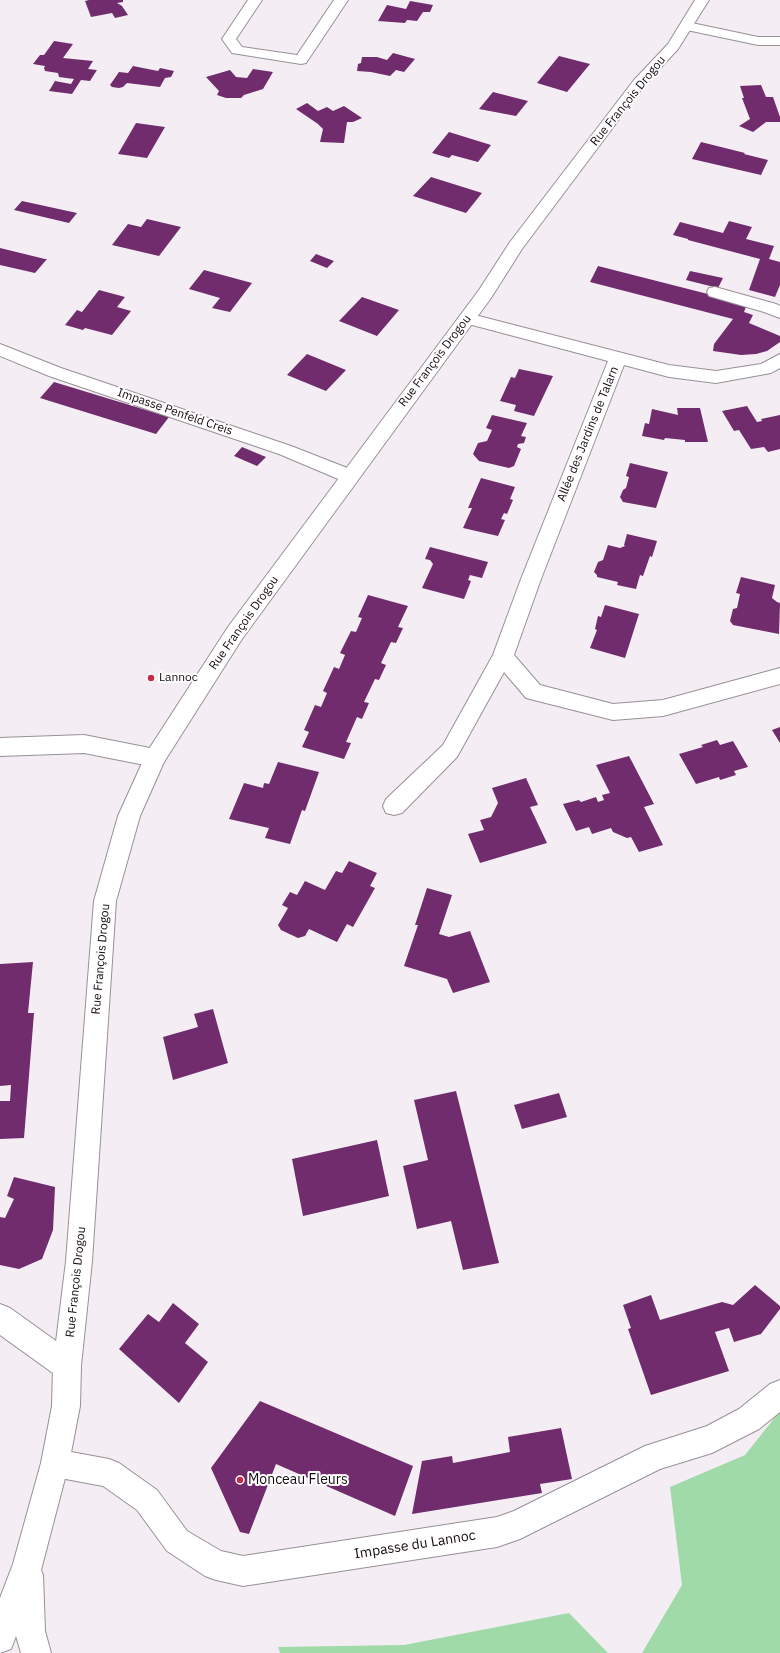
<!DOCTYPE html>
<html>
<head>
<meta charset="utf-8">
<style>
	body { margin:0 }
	canvas { display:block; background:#f4eef4 }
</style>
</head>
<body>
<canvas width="780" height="1653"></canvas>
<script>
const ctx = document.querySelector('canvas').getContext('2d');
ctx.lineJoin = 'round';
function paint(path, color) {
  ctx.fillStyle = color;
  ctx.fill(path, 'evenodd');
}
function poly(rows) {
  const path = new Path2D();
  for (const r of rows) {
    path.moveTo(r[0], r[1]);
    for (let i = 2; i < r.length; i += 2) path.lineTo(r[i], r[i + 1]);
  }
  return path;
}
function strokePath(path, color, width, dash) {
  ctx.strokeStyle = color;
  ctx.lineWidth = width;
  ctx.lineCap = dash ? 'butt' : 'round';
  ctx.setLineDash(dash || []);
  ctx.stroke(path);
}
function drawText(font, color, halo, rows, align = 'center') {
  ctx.font = font + ' "IBM Plex Sans",sans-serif';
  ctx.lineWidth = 4;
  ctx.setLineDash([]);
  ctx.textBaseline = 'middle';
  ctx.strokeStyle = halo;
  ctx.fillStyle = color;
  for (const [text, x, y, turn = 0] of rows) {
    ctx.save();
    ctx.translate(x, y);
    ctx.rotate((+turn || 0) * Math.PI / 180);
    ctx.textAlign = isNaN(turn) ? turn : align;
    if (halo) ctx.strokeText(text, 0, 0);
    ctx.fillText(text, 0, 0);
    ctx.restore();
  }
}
paint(poly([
	[780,1411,780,1653,642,1653,682,1585,670,1487,745,1455],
	[569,1613,608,1653,280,1653,278,1647,404,1645]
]), '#a1daa9');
paint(poly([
	[89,0,123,0,123,2,117,3,122,6,128,15,115,18,112,13,91,17,85,1],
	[410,1,433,5,430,12,423,12,417,21,407,20,405,23,378,21,387,5,406,9],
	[54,41,73,44,63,58,93,61,88,69,97,70,90,81,81,80,72,94,49,91,55,81,71,84,74,79,59,77,58,73,45,71,44,68,45,66,33,64,40,55,44,55],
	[393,53,415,59,404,72,396,70,390,76,371,72,357,71,358,64,361,63,362,57,377,57,387,60],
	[559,56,590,64,567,92,537,83],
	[133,66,158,71,160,68,174,71,171,77,165,78,160,87,127,83,123,87,119,88,112,87,110,85,119,72,128,73],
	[253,69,273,72,263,89,244,95,241,98,226,98,217,95,219,91,206,77,230,70,236,77,247,78],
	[761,85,766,97,773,97,780,117,780,122,766,122,753,132,739,126,750,119,742,98,744,98,740,86],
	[493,92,528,101,516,116,479,109],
	[307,103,318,111,327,107,333,111,344,106,362,118,353,122,347,122,344,143,320,142,323,129,318,124,296,109],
	[136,123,165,127,147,158,118,154],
	[449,132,491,145,478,162,452,155,449,158,432,153],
	[701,142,745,153,744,154,768,160,761,175,692,159],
	[431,177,482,193,466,213,413,196],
	[22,201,77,213,69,223,14,210],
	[147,219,181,227,159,256,112,245,128,224,141,227],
	[729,221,752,227,746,239,774,246,769,259,780,262,780,285,775,297,749,290,760,259,688,240,688,239,673,235,680,222,723,233],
	[0,248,45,259,47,259,35,273,0,265],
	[316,254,334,261,327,268,310,261],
	[598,266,747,304,744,312,753,315,749,323,780,336,780,342,767,351,756,354,741,355,713,351,714,344,733,319,590,282],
	[204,270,252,283,230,312,212,308,220,298,189,289],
	[690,271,723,278,718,288,686,280],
	[99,290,125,297,117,307,131,311,112,335,85,328,83,330,65,325,77,310,82,312],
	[362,297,399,310,377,336,339,321],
	[307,354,346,370,326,391,287,375],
	[519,369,553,376,534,416,514,411,516,405,500,401,511,377,515,378],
	[54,382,169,417,156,434,40,398],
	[747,406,757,422,762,421,761,419,780,415,780,449,768,452,764,447,751,449,739,430,734,431,722,411],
	[677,408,700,408,708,442,685,442,685,440,665,438,664,440,642,436,645,423,649,424,652,409,678,415],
	[492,415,527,423,521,436,526,437,524,443,518,444,517,447,521,449,514,466,509,468,479,461,473,454,478,443,487,441,492,430,486,428],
	[242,447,266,457,257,466,234,456],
	[630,463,668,472,656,508,623,502,620,497,623,490,626,488,629,477,626,476],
	[481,478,515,487,510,499,513,500,507,514,504,513,501,519,505,520,498,536,463,528,472,508,468,508],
	[627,534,657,541,652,557,650,556,643,576,640,575,636,589,617,585,618,582,597,577,597,575,594,572,598,562,603,560,608,545,620,548,625,546,624,545],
	[430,547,488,562,482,578,470,575,468,580,471,581,464,599,422,588,433,564,430,560,425,559],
	[741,577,775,585,772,598,777,602,780,603,779,634,733,625,730,621,733,609,737,608,740,594,736,593],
	[368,595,408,606,398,627,403,628,396,643,391,642,381,663,386,665,379,680,375,679,364,702,369,703,362,719,357,717,346,742,351,743,344,759,302,747,309,732,304,730,315,705,321,707,327,693,323,691,334,667,339,669,345,655,340,653,351,631,356,632,362,618,358,617],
	[605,605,639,614,625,658,590,648,597,630,595,629,598,616,601,617],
	[780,727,780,743,772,730],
	[717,740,720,745,733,741,748,767,734,771,736,775,720,780,719,777,696,784,679,754,703,747,701,745],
	[629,756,654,804,644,807,663,845,639,852,631,837,627,838,613,832,611,828,592,834,589,827,576,831,563,804,579,800,581,802,596,797,598,802,604,800,602,795,610,793,596,765],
	[278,762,319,772,305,811,302,810,290,844,265,838,269,828,229,819,244,783,263,788,264,783,269,784],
	[526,778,538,805,530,807,547,843,480,863,468,834,484,830,480,820,491,817,498,803,492,788],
	[349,861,377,873,370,886,375,888,353,927,347,924,337,942,309,929,305,936,298,938,281,930,278,925,288,908,282,905,290,892,297,895,305,881,325,890,336,871,342,873],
	[427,888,452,895,439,934,449,937,470,931,490,982,453,993,447,979,404,966,418,925,415,925],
	[33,962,28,1013,34,1013,24,1138,0,1139,0,1101,10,1101,11,1085,0,1086,0,964],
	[213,1009,228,1063,173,1080,163,1037,198,1027,194,1014],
	[456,1091,499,1263,463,1270,451,1221,417,1229,403,1166,428,1160,414,1100],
	[559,1093,567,1117,522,1129,514,1105],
	[377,1140,389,1196,303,1216,292,1159],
	[14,1177,55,1187,53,1230,42,1259,19,1269,0,1265,0,1217,5,1218,14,1199,7,1196],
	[755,1285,780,1306,780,1309,761,1334,734,1342,729,1328,715,1332,729,1371,651,1395,628,1329,631,1328,623,1305,651,1295,660,1320,722,1302,733,1305],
	[173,1303,199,1324,185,1343,208,1362,179,1403,119,1349,148,1314,159,1322],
	[260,1401,413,1466,395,1516,276,1464,249,1534,240,1532,211,1468],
	[561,1428,572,1479,540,1484,542,1493,412,1514,422,1461,452,1456,453,1463,510,1452,508,1437]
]), '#712c6d');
const minor = poly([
	[248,0,262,0,236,39,242,47,297,55,334,0,348,0,306,63,301,64,232,53,222,39,248,0],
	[687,22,758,37,780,37,780,45,758,45,682,29,680,26,682,23,687,22],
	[715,287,776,304,780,306,780,318,764,312,709,296,707,292,709,288,715,287],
	[467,313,669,365,716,371,761,364,780,354,780,368,771,373,716,383,669,377,624,365,541,579,514,655,540,685,613,704,663,700,780,668,780,684,663,716,613,720,526,698,504,672,457,757,402,813,394,815,386,813,383,806,386,799,443,745,493,655,521,579,608,361,461,322,459,318,461,314,467,313],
	[0,344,61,368,291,446,355,471,358,476,355,481,349,483,343,481,279,454,49,376,0,356,0,344],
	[84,735,155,749,163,752,166,758,163,764,155,767,84,753,0,756,0,738,84,735],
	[0,1304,10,1308,77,1356,81,1366,77,1376,67,1380,57,1376,0,1335,0,1304],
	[780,1380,780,1412,759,1429,712,1453,660,1469,520,1539,497,1547,243,1586,216,1580,205,1576,167,1551,137,1510,103,1486,55,1477,45,1473,41,1463,45,1453,55,1449,109,1459,119,1463,157,1490,187,1531,221,1551,243,1556,497,1517,514,1511,645,1446,707,1426,739,1409,770,1384,780,1380]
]);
const tertiary = poly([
	[695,0,709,0,678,49,644,86,522,249,491,298,242,639,164,762,140,816,116,901,92,1261,81,1366,80,1406,69,1463,41,1570,43,1575,45,1631,51,1653,21,1653,16,1636,11,1649,0,1653,0,1598,13,1564,41,1463,52,1406,53,1366,66,1261,94,901,118,816,147,752,228,627,479,290,510,242,634,80,668,44,695,0]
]);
strokePath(minor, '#979196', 2);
strokePath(tertiary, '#979196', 2);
paint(minor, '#fff');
paint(tertiary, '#fff');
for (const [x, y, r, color] of [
	[151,678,4,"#bf2f47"],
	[240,1480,4,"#bf2f47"]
]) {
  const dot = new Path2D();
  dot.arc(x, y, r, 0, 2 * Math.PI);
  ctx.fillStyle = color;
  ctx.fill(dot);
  strokePath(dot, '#fffdfe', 1.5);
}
drawText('12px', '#100e10', '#fffdfe', [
	["Rue François Drogou",628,101,-51],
	["Rue François Drogou",435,361,-53],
	["Impasse Penfeld Creis",175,412,19],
	["Allée des Jardins de Talarn",588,434,-68],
	["Rue François Drogou",244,623,-55],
	["Rue François Drogou",101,959,-85],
	["Rue François Drogou",76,1282,-84]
]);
drawText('12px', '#100e10', '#fffdfe', [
	["Lannoc",159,678]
], 'left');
drawText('14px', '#100e10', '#fffdfe', [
	["Monceau Fleurs",248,1480]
], 'left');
drawText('14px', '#100e10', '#fffdfe', [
	["Impasse du Lannoc",415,1545,-9]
]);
</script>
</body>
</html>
